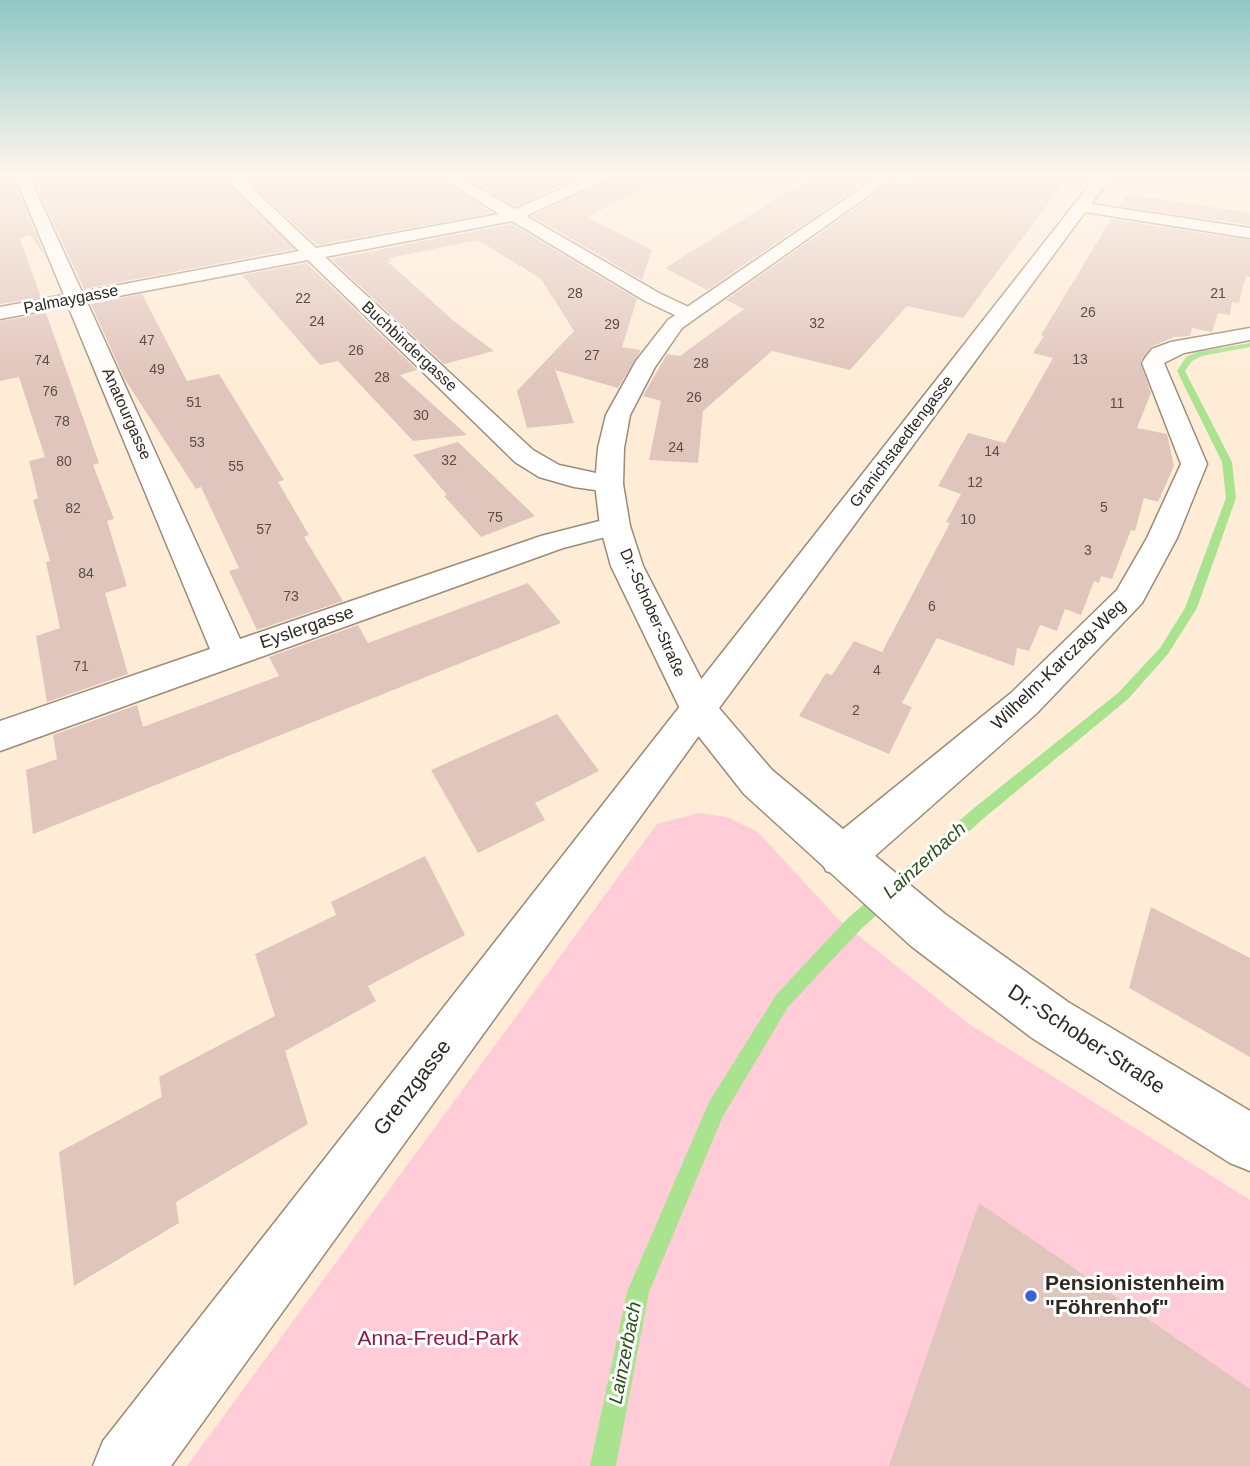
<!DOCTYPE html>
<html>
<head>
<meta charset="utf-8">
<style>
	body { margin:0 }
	canvas { display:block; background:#feecd7 }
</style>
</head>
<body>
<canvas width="1250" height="1466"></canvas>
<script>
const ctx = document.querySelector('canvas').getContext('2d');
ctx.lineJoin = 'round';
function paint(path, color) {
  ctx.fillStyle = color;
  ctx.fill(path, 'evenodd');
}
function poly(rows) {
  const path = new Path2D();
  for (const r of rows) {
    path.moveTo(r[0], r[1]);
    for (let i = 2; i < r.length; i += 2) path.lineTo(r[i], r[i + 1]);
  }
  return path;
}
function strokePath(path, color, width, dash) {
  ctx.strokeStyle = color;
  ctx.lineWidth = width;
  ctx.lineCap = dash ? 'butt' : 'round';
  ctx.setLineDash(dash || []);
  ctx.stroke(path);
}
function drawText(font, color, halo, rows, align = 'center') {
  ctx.font = font + ' Arial,sans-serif';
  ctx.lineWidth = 6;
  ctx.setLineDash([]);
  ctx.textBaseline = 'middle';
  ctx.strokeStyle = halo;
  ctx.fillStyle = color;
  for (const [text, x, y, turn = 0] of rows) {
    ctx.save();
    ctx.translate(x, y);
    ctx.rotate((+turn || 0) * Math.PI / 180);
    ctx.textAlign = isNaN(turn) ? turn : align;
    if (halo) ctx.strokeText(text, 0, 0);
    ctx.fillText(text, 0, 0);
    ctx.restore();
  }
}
paint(poly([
	[699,813,727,817,758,832,838,919,969,1024,1250,1200,1250,1466,187,1466,657,824]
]), '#ffccd7');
paint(poly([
	[1250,343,1250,347,1202,356,1192,361,1185,371,1232,462,1236,498,1197,608,1168,654,1128,699,984,818,859,931,788,1007,723,1116,649,1292,616,1466,590,1466,627,1292,709,1102,776,995,847,919,974,808,1118,693,1160,648,1185,608,1226,498,1222,462,1177,371,1186,357,1197,352,1250,343]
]), '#a9e390');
paint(poly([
	[0,174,12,174,45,257,30,234,20,239,41,297,0,304],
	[31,174,219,174,294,249,84,289],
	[241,174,433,174,492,213,317,245],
	[460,174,588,174,515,206],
	[619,174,675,174,587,217,652,250,642,280,532,216],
	[816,174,873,177,707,290,665,268],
	[920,174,1070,174,963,318,907,306,850,370,772,351,703,411,698,463,649,460,661,401,643,396,667,354,680,356,744,309,726,300,894,181,908,183],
	[1126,194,1250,213,1250,225,1119,206],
	[1111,219,1250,240,1250,277,1247,276,1243,285,1239,303,1232,302,1230,315,1218,313,1212,332,1192,328,1190,336,1174,337,1151,347,1140,362,1151,393,1137,428,1167,434,1174,466,1158,502,1144,498,1135,531,1131,530,1112,579,1101,576,1099,583,1094,581,1081,615,1065,609,1057,631,1040,625,1029,651,1017,648,1014,666,937,638,902,703,912,707,889,754,799,716,826,673,832,675,854,641,882,652,950,523,946,522,961,494,938,486,968,433,1005,443,1053,358,1033,353,1044,336,1041,335],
	[512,224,637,299,622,347,641,350,618,388,555,370,574,423,527,428,517,391,574,331,541,279,478,240,389,258,392,261,388,262,455,322,494,351,444,364,331,259],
	[307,263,417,370,400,375,467,435,413,441,338,361,320,365,242,275],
	[142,294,187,381,219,374,284,480,278,482,309,535,304,537,343,601,257,630,229,571,239,568,201,487,196,489,124,378,91,304],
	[46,313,99,463,93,465,114,519,107,521,127,586,105,593,128,674,47,702,36,636,60,628,46,562,50,561,33,500,38,498,29,461,45,457,19,377,0,381,0,321],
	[458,442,535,516,481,537,444,496,447,495,413,455],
	[528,583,561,623,33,834,26,770,57,759,53,735,137,705,143,727,279,676,269,657,358,625,368,643],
	[557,714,599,771,535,803,545,820,478,853,431,770],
	[425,856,465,935,368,986,376,1001,285,1051,308,1124,176,1202,179,1223,74,1286,59,1152,162,1097,159,1077,275,1016,255,954,336,915,331,902],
	[1151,907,1250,958,1250,1057,1129,988],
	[979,1203,1250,1389,1250,1466,889,1466]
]), '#e0c5bc');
const minor = poly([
	[14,174,28,174,82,292,299,251,221,174,237,174,316,248,499,214,436,174,454,174,515,209,596,174,616,174,526,216,659,293,695,310,698,314,695,318,681,318,645,301,512,221,325,257,533,450,559,465,619,478,623,484,619,490,609,492,574,487,539,477,515,462,308,260,87,302,240,639,541,536,615,517,625,520,630,526,625,532,563,548,0,751,0,721,210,649,68,306,0,319,0,307,64,295,14,174],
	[1098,174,1113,174,1091,204,1250,228,1250,238,1085,212,711,719,171,1466,93,1466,103,1441,1098,174],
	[1250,328,1250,340,1184,353,1164,363,1207,464,1177,538,1142,603,1037,713,858,871,842,876,826,871,820,857,826,843,1011,693,1117,590,1147,538,1181,464,1142,363,1145,358,1152,349,1171,342,1250,328]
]);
const tertiary = poly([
	[882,174,899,174,682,328,655,367,630,415,624,448,623,484,630,526,643,566,712,700,772,770,945,914,1068,1002,1250,1111,1250,1171,1230,1163,1032,1038,911,946,744,794,685,719,611,566,600,526,595,484,598,448,606,415,636,361,668,320,882,174]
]);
strokePath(minor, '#9b8b78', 3);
strokePath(tertiary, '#9b8b78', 3);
paint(minor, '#fff');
paint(tertiary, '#fff');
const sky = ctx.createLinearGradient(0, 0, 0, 380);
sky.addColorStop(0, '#8fc7c5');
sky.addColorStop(0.46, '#fff6ed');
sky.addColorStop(1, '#fff6ed00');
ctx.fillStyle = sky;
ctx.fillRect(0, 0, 1250, 380);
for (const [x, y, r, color] of [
	[1031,1296,7,"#3b62d3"]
]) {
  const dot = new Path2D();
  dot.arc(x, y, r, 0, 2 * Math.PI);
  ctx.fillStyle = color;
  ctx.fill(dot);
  strokePath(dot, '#fff', 2.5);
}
drawText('14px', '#5a4f47', null, [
	["28",575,294],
	["21",1218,294],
	["22",303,299],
	["26",1088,313],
	["24",317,322],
	["32",817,324],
	["29",612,325],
	["47",147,341],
	["26",356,351],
	["27",592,356],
	["13",1080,360],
	["74",42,361],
	["28",701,364],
	["49",157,370],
	["28",382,378],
	["76",50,392],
	["26",694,398],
	["51",194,403],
	["11",1117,404],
	["30",421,416],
	["78",62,422],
	["53",197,443],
	["24",676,448],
	["14",992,452],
	["32",449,461],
	["80",64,462],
	["55",236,467],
	["12",975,483],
	["5",1104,508],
	["82",73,509],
	["75",495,518],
	["10",968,520],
	["57",264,530],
	["3",1088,551],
	["84",86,574],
	["73",291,597],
	["6",932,607],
	["71",81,667],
	["4",877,671],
	["2",856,711]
]);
drawText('16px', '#2e2820', '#fff', [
	["Palmaygasse",71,300,-11],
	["Buchbindergasse",409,347,43],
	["Anatourgasse",126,414,66],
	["Granichstaedtengasse",902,442,-53],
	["Dr.-Schober-Straße",652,613,66]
]);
drawText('18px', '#2e2820', '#fff', [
	["Eyslergasse",307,628,-19],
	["Wilhelm-Karczag-Weg",1059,665,-44]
]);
drawText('italic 19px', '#294e16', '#fff', [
	["Lainzerbach",925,861,-42],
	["Lainzerbach",626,1353,-79]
]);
drawText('21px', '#2e2820', '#fff', [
	["Dr.-Schober-Straße",1086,1040,33],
	["Grenzgasse",413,1088,-53]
]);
drawText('bold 21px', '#2e2820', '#fff', [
	["Pensionistenheim",1045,1284],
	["\"Föhrenhof\"",1045,1308]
], 'left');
drawText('21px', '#901845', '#fff', [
	["Anna-Freud-Park",438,1339]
]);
</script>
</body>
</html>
